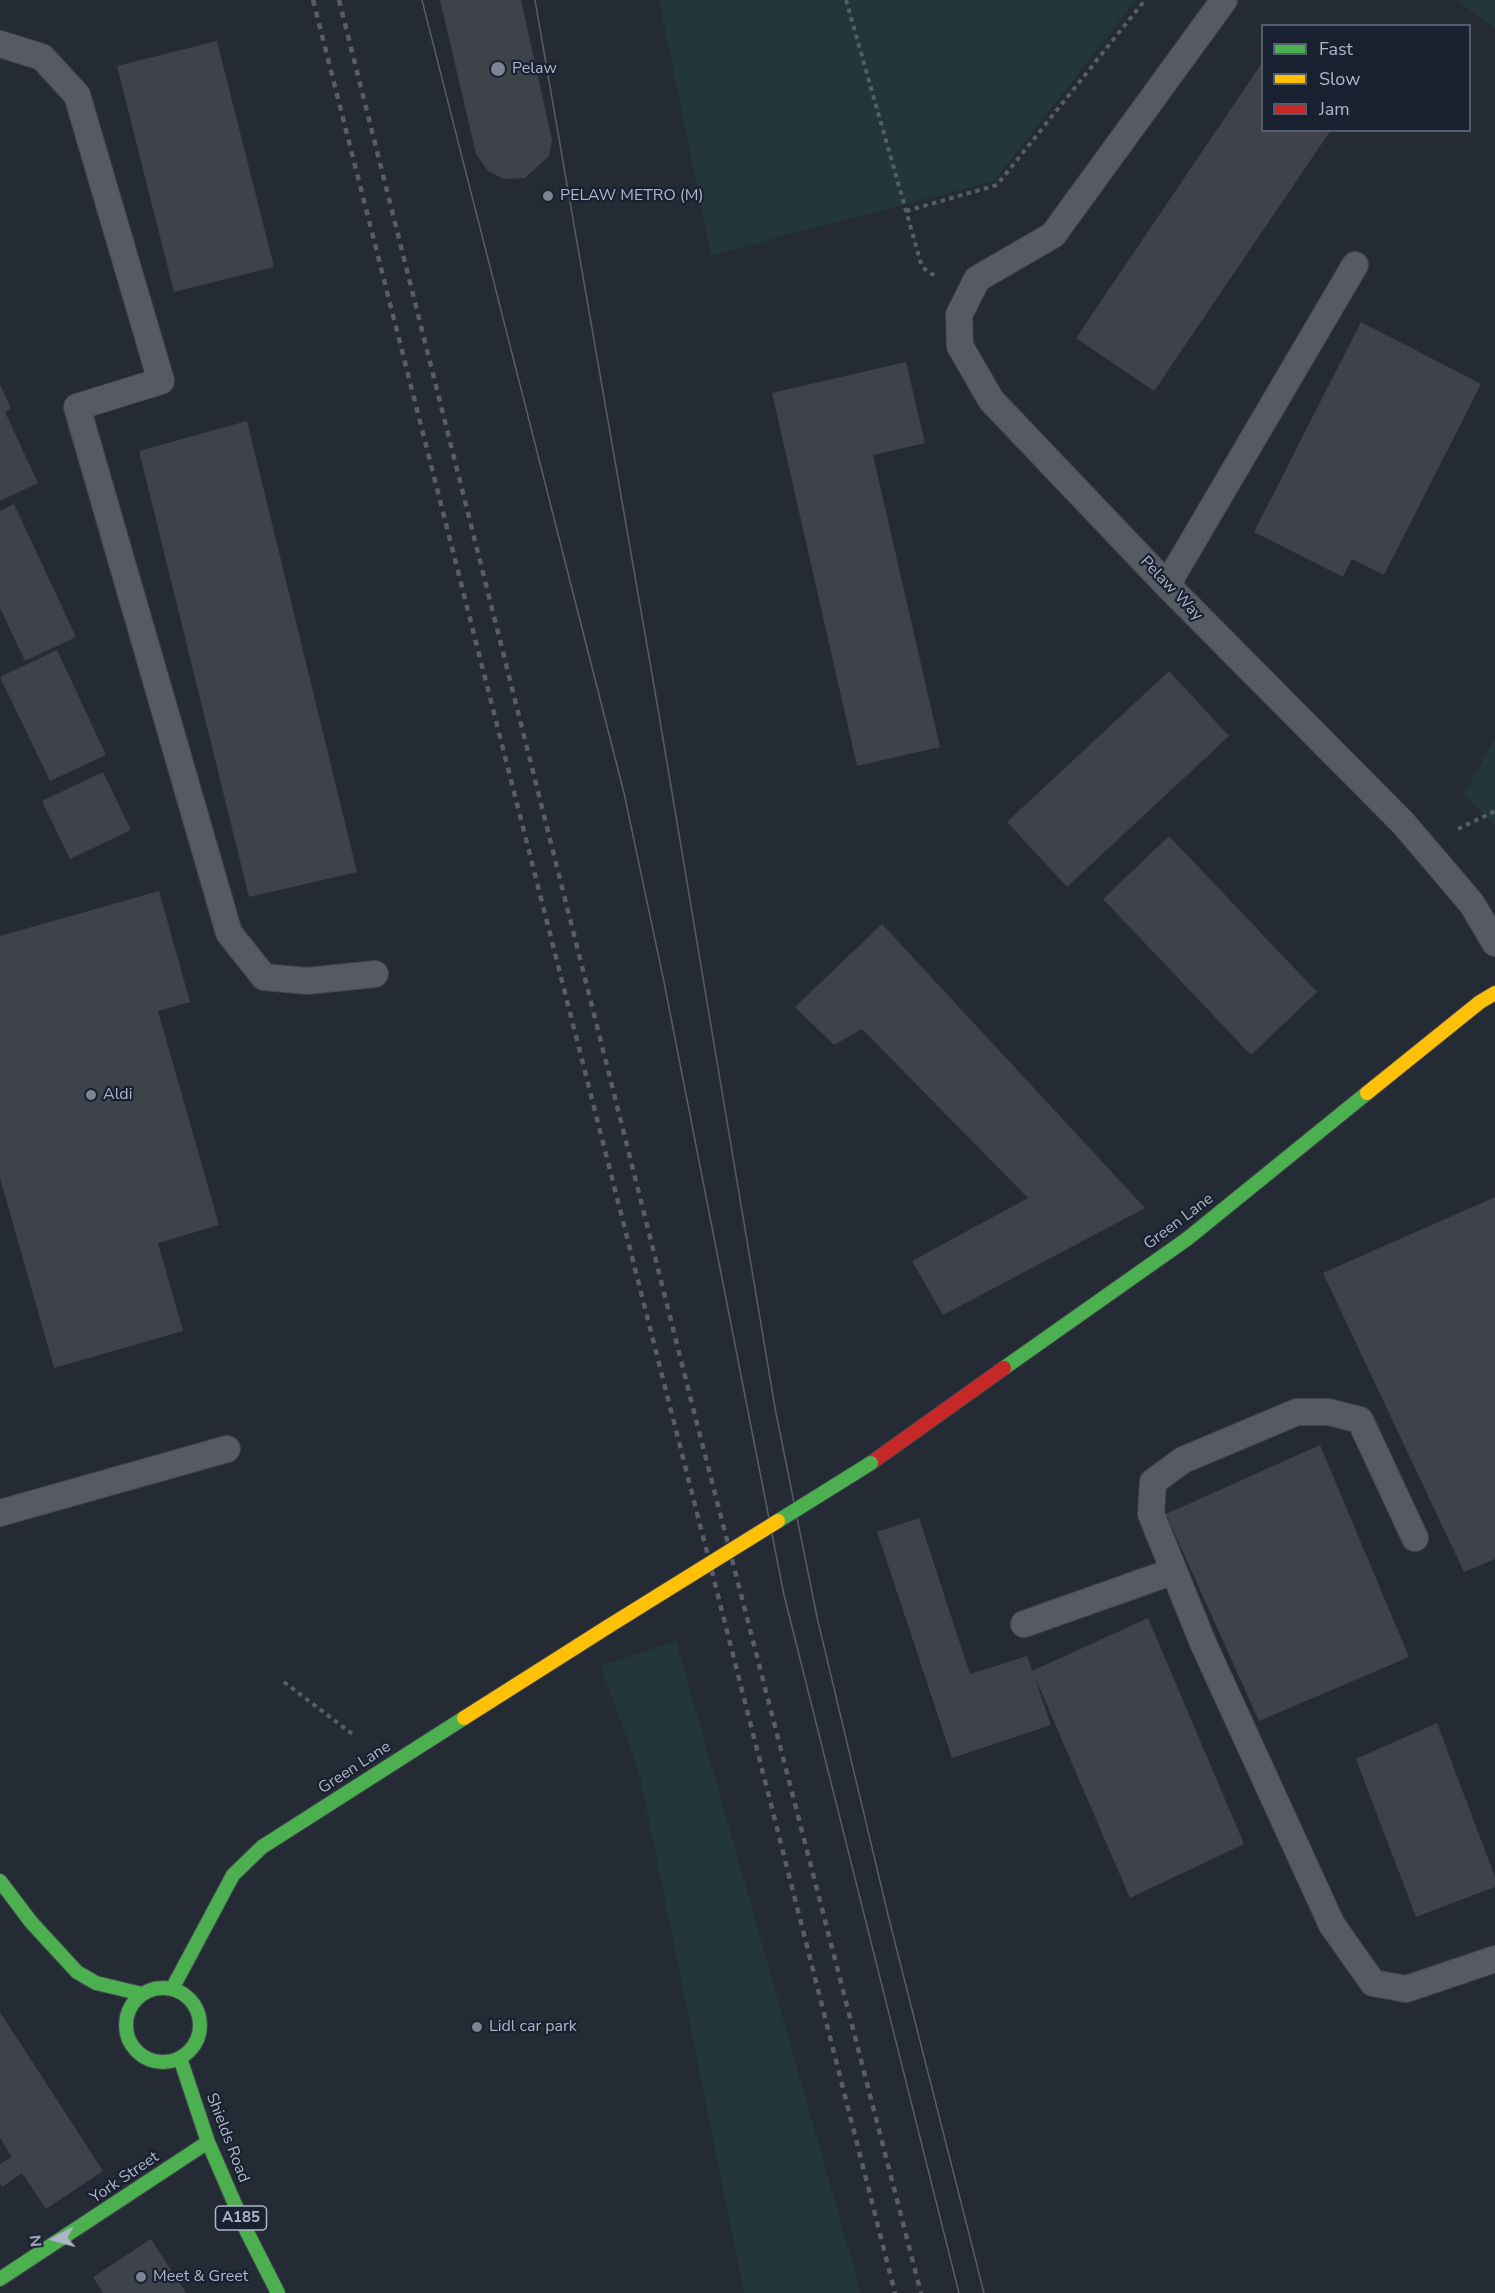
<!DOCTYPE html>
<html>
<head>
<meta charset="utf-8">
<style>
	body { margin:0 }
	#map { position:relative; width:1495px; height:2293px; overflow:hidden; background:#252b35; font-family:"Nunito Sans",sans-serif }
	canvas { display:block }
	.legend { position:absolute; left:1261px; top:24px; width:210px; height:108px; box-sizing:border-box; background:#182130; border:2px solid #545d6d; margin:0; padding:8px 10px; list-style:none; font-size:18px; color:#adb6c8 }
	.legend li { display:flex; align-items:center; gap:12px; height:30px }
	.legend b { width:30px; border:2px solid #545d6d }
	.north { position:absolute; left:24px; top:2209px; width:60px; height:60px; -webkit-text-stroke:4px #182130; paint-order:stroke; rotate:264deg; font-size:16px; font-weight:700; line-height:24px; text-align:center; color:#adb6c8 }
	.north::after { content:''; display:block; margin:auto; width:21px; height:27px; background:#adb6c8; clip-path:polygon(50% 0,100% 100%,50% 72%,0 100%) }
</style>
</head>
<body>
<div id="map">
<canvas width="1495" height="2293"></canvas>
<ul class="legend">
<li><b style="height:8px;background:#4caf50"></b>Fast</li>
<li><b style="height:8px;background:#ffc107"></b>Slow</li>
<li><b style="height:8px;background:#c62828"></b>Jam</li>
</ul>
<div class="north">N</div>
</div>
<script>
const ctx = document.querySelector('canvas').getContext('2d');
ctx.lineJoin = 'round';
function paint(path, color) {
  ctx.fillStyle = color;
  ctx.fill(path, 'evenodd');
}
function poly(rows) {
  const path = new Path2D();
  for (const r of rows) {
    if (r.length === 3) {
      path.moveTo(r[0] + r[2], r[1]);
      path.arc(r[0], r[1], r[2], 0, 2 * Math.PI);
      continue;
    }
    path.moveTo(r[0], r[1]);
    for (let i = 2; i < r.length; i += 2) path.lineTo(r[i], r[i + 1]);
  }
  return path;
}
function strokePath(path, color, width, dash) {
  ctx.strokeStyle = color;
  ctx.lineWidth = width;
  ctx.lineCap = dash ? 'butt' : 'round';
  ctx.setLineDash(dash || []);
  ctx.stroke(path);
}
function drawText(font, color, halo, rows, align = 'center') {
  ctx.font = font + ' "Nunito Sans",sans-serif';
  ctx.lineWidth = 4.5;
  ctx.setLineDash([]);
  ctx.textBaseline = 'middle';
  ctx.strokeStyle = halo;
  ctx.fillStyle = color;
  for (const [text, x, y, turn = 0] of rows) {
    ctx.save();
    ctx.translate(x, y);
    ctx.rotate((+turn || 0) * Math.PI / 180);
    ctx.textAlign = isNaN(turn) ? turn : align;
    if (halo) ctx.strokeText(text, 0, 0);
    ctx.fillText(text, 0, 0);
    ctx.restore();
  }
}
paint(poly([
	[659,0,1136,0,994,181,711,255],
	[1456,0,1495,0,1495,27],
	[1495,738,1495,825,1464,794],
	[676,1641,861,2293,744,2293,640,1776,601,1666]
]), '#22363b');
paint(poly([
	[440,0,521,0,552,140,549,156,525,178,504,179,488,171,476,154],
	[217,41,274,267,174,292,117,66],
	[1262,63,1262,130,1331,130,1154,391,1076,338],
	[1361,322,1481,384,1384,575,1352,559,1343,577,1254,532],
	[906,362,925,443,873,455,940,747,857,766,772,393],
	[0,384,11,409,5,412,38,483,0,501],
	[247,421,357,872,249,897,139,451],
	[14,504,76,637,25,661,0,608,0,511],
	[57,650,106,755,50,781,0,677],
	[1169,671,1229,736,1067,887,1007,822],
	[103,772,131,830,70,859,42,801],
	[1169,836,1317,992,1251,1055,1103,899],
	[159,891,190,1002,158,1011,219,1225,158,1243,183,1331,54,1368,0,1178,0,936],
	[882,924,1145,1208,943,1315,912,1261,1028,1198,862,1029,834,1045,795,1007],
	[1495,1197,1495,1559,1464,1572,1323,1273],
	[1320,1445,1409,1657,1259,1721,1166,1514],
	[919,1518,970,1674,1027,1656,1032,1671,1148,1618,1244,1844,1130,1898,1034,1675,1051,1725,952,1758,877,1532],
	[1437,1723,1495,1877,1495,1887,1416,1917,1356,1759],
	[0,2012,103,2171,46,2209,22,2173,2,2187,0,2184,0,2164,12,2157,0,2138],
	[151,2239,186,2293,103,2293,93,2277]
]), '#3d424b');
const lane = poly([
	[1224,0,1053,235,977,279,959,315,960,346,991,400,1167,585,1404,824,1472,904,1495,943],
	[0,44,42,57,77,95,161,381,77,407,229,933,264,977,307,981,375,974],
	[1167,585,1355,265],
	[0,1513,227,1449],
	[1415,1538,1360,1420,1329,1412,1297,1412,1183,1460,1153,1482,1151,1514,1203,1643,1332,1925,1373,1983,1406,1989,1495,1959],
	[1024,1624,1174,1571]
]);
const fast = poly([
	[1004,1368,1187,1239,1367,1093],
	[0,1881,31,1922,77,1972,96,1983,142,1994],
	[163,2025,37],
	[172,1989,233,1875,262,1847,464,1718],
	[180,2058,208,2142,247,2232,278,2293],
	[0,2279,208,2142]
]);
const slow = poly([
	[1367,1093,1480,1002,1495,993],
	[464,1718,609,1626]
]);
const jam = poly([
	[871,1463,1004,1368]
]);
strokePath(lane, '#41454d', 28);
strokePath(fast, '#41454d', 16);
strokePath(slow, '#41454d', 16);
strokePath(jam, '#41454d', 16);
strokePath(poly([
	[846,0,922,267,935,276],
	[906,211,997,185,1145,0],
	[1458,829,1495,811],
	[284,1682,355,1736]
]), '#585e66', 4, [4.5, 4.5]);
strokePath(lane, '#555a63', 26);
strokePath(fast, '#4caf50', 14);
strokePath(slow, '#ffc107', 14);
strokePath(jam, '#c62828', 14);
strokePath(poly([
	[422,0,624,793,664,982,784,1595,959,2293],
	[535,0,657,703,775,1408,817,1617,889,1919,984,2293]
]), '#595d66', 1.5);
strokePath(poly([
	[313,0,895,2293],
	[339,0,694,1412,921,2293]
]), '#595d66', 4.5, [6, 6]);
const fastBridge = poly([
	[778,1521,871,1463]
]);
const slowBridge = poly([
	[609,1626,778,1521]
]);
strokePath(fastBridge, '#41454d', 16, []);
strokePath(slowBridge, '#41454d', 16, []);
strokePath(fastBridge, '#4caf50', 14);
strokePath(slowBridge, '#ffc107', 14);
for (const [x, y, r, color] of [
	[498,69,8,"#7d8595"],
	[548,196,6,"#7d8595"],
	[91,1095,6,"#7d8595"],
	[477,2027,6,"#7d8595"],
	[141,2277,6,"#7d8595"]
]) {
  const dot = new Path2D();
  dot.arc(x, y, r, 0, 2 * Math.PI);
  ctx.fillStyle = color;
  ctx.fill(dot);
  strokePath(dot, '#182130', 2);
}
for (const [x, y, w] of [
	[241,2218,51]
]) {
  const box = new Path2D();
  box.roundRect(x - w / 2, y - 12, w, 24, 4.5);
  ctx.fillStyle = '#182130';
  ctx.fill(box);
  strokePath(box, '#adb6c8', 1.5);
}
drawText('bold 15px', '#adb6c8', null, [
	["A185",241,2218]
]);
drawText('16px', '#adb6c8', '#182130', [
	["Pelaw",512,69],
	["PELAW METRO (M)",560,196],
	["Aldi",103,1095],
	["Lidl car park",489,2027],
	["Meet & Greet",153,2277]
], 'left');
drawText('16px', '#adb6c8', '#182130', [
	["Pelaw Way",1171,589,46],
	["Green Lane",1179,1222,-37],
	["Green Lane",355,1768,-33],
	["Shields Road",227,2138,69],
	["York Street",125,2178,-34]
]);
</script>
</body>
</html>
